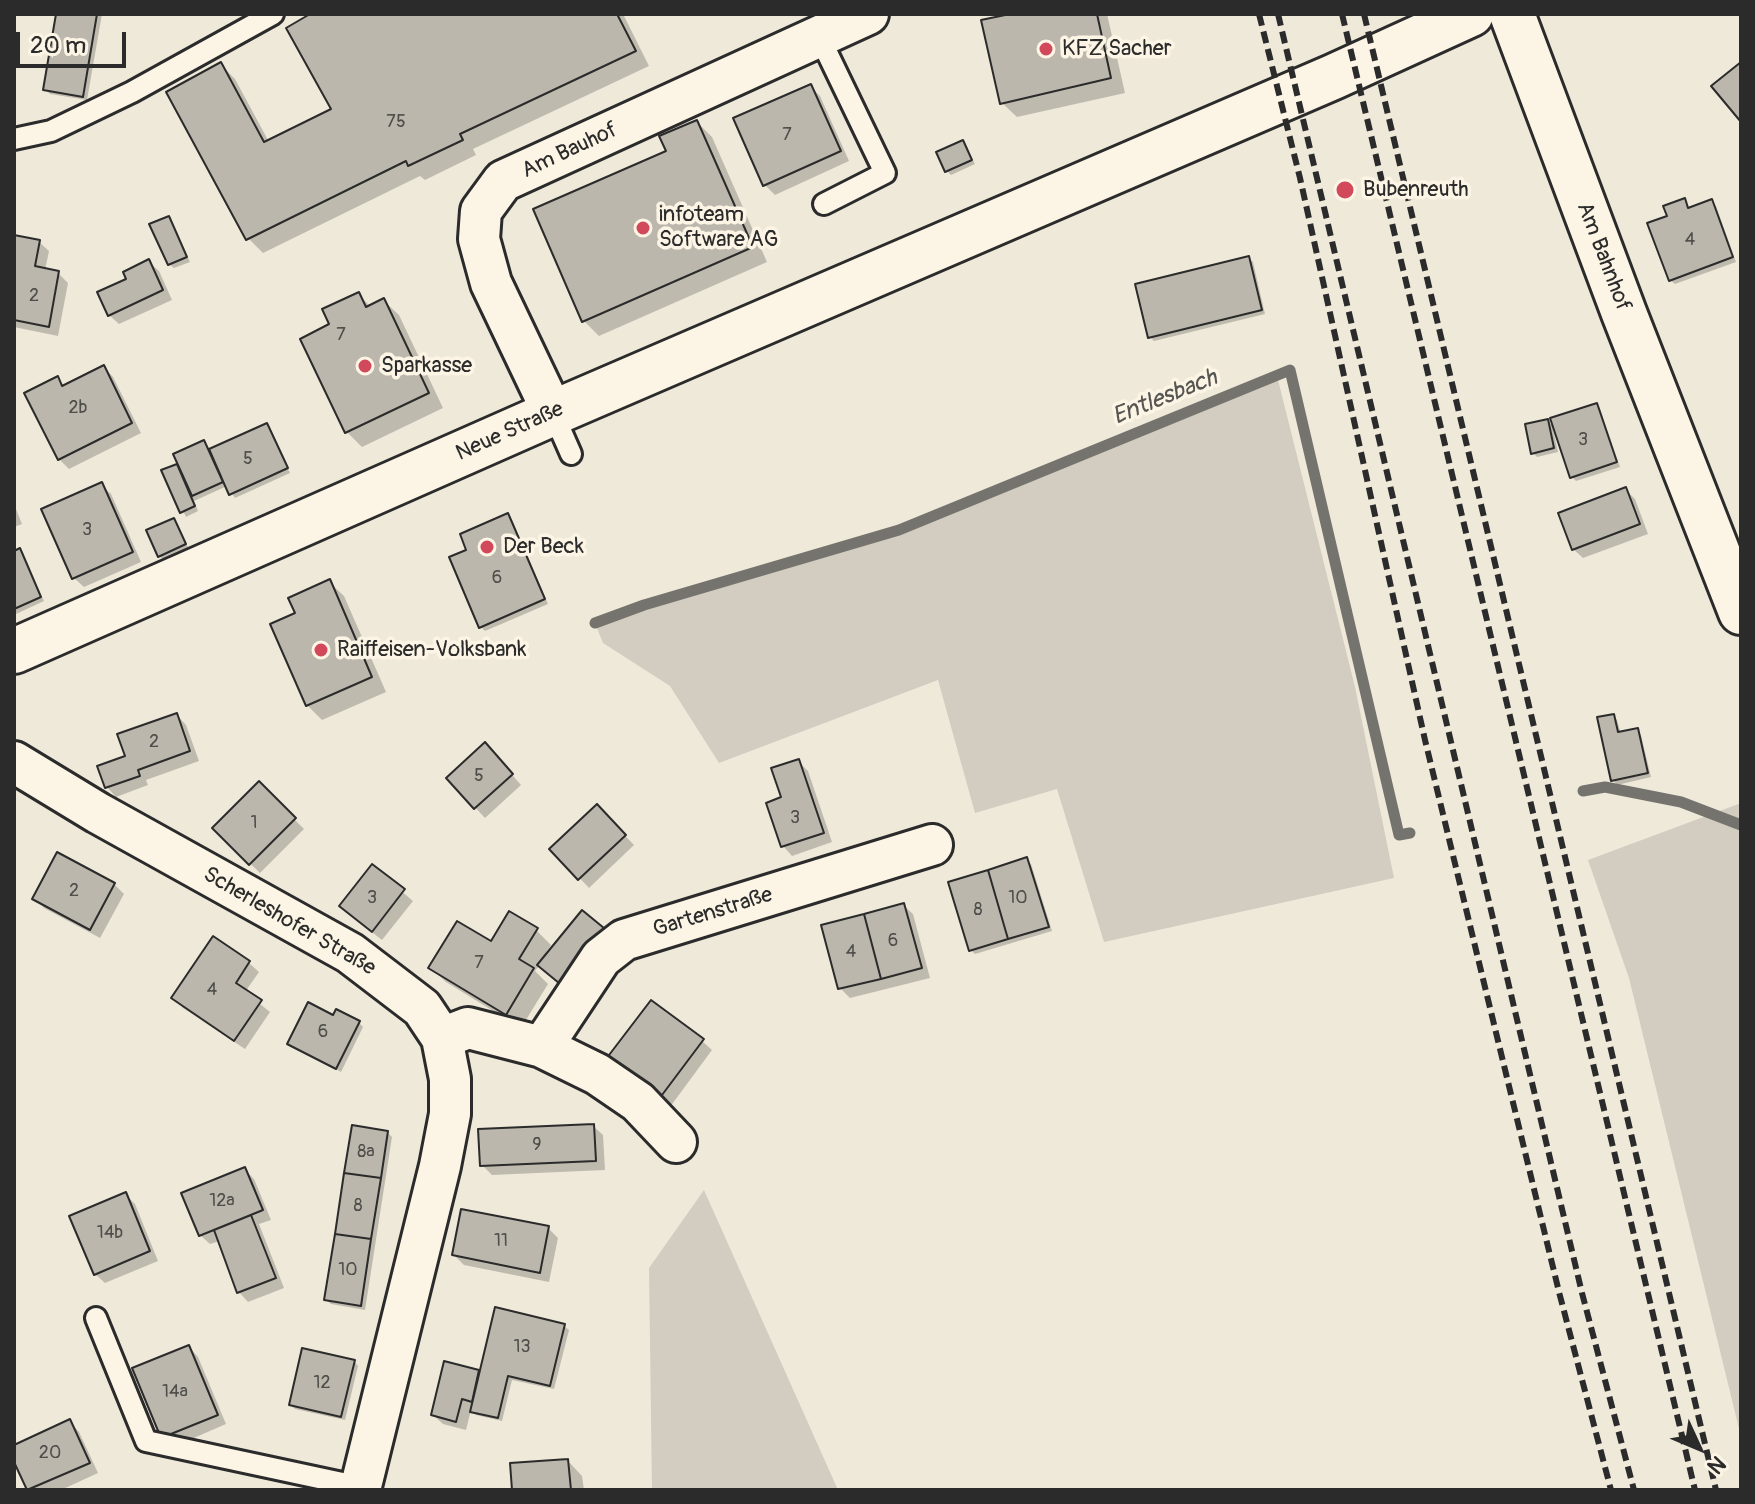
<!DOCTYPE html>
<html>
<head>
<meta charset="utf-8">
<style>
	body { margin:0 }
	#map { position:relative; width:1755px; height:1504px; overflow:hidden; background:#efe9da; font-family:Pangolin,sans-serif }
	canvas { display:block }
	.frame { position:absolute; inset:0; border:16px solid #2b2b2b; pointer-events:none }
	.north { position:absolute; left:1659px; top:1408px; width:80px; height:80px; -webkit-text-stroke:6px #fcf5e5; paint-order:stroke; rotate:134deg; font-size:22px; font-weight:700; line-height:32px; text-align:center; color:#2b2b2b }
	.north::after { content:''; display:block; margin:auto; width:28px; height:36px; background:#2b2b2b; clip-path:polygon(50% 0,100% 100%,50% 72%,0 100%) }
	.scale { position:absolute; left:16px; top:32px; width:110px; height:36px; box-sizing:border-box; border:4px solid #2b2b2b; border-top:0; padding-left:10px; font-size:24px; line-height:28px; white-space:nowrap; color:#2b2b2b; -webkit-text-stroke:6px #fcf5e5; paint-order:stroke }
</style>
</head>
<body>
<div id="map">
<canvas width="1755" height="1504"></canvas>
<div class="frame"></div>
<div class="north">N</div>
<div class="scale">20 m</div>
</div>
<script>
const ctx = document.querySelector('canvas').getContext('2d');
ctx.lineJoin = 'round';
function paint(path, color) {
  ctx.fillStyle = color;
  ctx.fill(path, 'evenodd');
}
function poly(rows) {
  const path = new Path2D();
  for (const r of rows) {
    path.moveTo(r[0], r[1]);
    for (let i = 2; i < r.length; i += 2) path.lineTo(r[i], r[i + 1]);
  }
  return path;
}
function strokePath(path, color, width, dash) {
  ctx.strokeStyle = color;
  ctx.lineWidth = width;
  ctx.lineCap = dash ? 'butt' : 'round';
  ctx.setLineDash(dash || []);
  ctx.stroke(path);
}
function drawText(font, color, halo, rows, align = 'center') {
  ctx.font = font + ' Pangolin,sans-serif';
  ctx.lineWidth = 7;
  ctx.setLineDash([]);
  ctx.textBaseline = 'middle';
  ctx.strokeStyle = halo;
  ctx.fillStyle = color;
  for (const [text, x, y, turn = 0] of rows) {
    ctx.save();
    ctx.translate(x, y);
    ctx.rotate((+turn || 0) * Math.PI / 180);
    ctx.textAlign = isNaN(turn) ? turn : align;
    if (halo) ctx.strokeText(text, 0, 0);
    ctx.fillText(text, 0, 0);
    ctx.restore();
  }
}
paint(poly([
	[1277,376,1355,687,1394,878,1104,942,1057,789,975,813,938,680,719,763,670,686,603,643,595,623,644,605,899,530],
	[1741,803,1741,1437,1629,978,1588,860],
	[704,1190,838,1490,652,1490,649,1268]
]), '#d2cdc0');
paint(poly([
	[58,14,102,14,87,100,50,94,45,89],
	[314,14,623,14,649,66,473,149,476,155,425,180,420,176,263,253,248,238,220,64,235,79,269,142,333,110],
	[1019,14,1107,14,1125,93,1017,117,1002,103],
	[810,86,820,96,849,161,775,195,765,185],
	[697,122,712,137,767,262,599,336,584,321,668,152],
	[963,142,975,164,951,175,947,171],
	[1684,201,1690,209,1711,202,1716,206,1736,262,1675,284,1670,280,1669,217],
	[169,218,190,262,174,268,169,264],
	[39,242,49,251,45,270,58,273,68,283,58,336,14,327,14,243],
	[1248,258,1253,262,1265,314,1154,341,1150,337],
	[149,262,159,271,172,300,119,324,109,315,129,280],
	[358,294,371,307,384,301,399,315,443,408,362,447,347,432,303,340,332,325],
	[104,367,113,377,141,433,69,469,59,459,58,379,65,386],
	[1596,405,1600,409,1620,467,1576,481,1572,477],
	[1548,421,1555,429,1553,429,1558,452,1537,457,1533,453],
	[267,425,290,473,235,498,227,486,194,501,198,511,186,517,164,471,180,465,204,443,210,451],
	[101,485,111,494,141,562,84,587,74,578],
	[1626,490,1635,499,1648,534,1583,558,1573,549],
	[14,504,22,524,14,527],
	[508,515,512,520,548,604,485,631,481,627,469,551],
	[174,520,189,549,164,560,159,556],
	[20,551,44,601,14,615,14,553],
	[329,582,344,596,386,692,322,720,307,705],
	[177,715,186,725,199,761,146,780,148,785,116,797,107,787,128,758],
	[1613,716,1617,720,1621,734,1637,730,1641,735,1651,777,1617,785,1613,780],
	[494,754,521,785,485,818,448,778],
	[798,761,808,771,832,842,792,856,783,846],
	[259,784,304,829,260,873,214,828],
	[597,807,634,845,589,888,552,849],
	[1026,860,1031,864,1052,931,975,954,970,949],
	[373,867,413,901,382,940,351,916],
	[114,884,124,894,100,938,44,908,35,898],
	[903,905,913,914,930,978,850,998,840,988],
	[536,930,551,945,545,954,547,955,535,971,548,984,521,1028,446,982,431,968],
	[213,939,249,963,259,972,245,992,270,1012,245,1049,183,1008,174,998],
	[334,1018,359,1023,363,1027,341,1072,289,1043],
	[702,1041,712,1050,670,1107,609,1059],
	[593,1126,603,1135,605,1170,492,1175,482,1165],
	[387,1132,392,1137,365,1310,331,1304,326,1300],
	[244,1169,254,1179,271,1220,259,1224,284,1288,248,1302,239,1292,220,1241,210,1244,200,1235],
	[125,1194,135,1204,158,1261,105,1283,95,1274],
	[548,1228,558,1238,549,1282,464,1265,454,1255],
	[564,1326,569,1330,554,1389,512,1380,502,1421,476,1415,471,1410,466,1430,443,1424,433,1415,478,1371,481,1374],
	[189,1347,198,1357,226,1424,173,1447,135,1370],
	[354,1361,358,1366,345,1420,295,1409,291,1405],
	[70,1422,79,1432,98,1473,61,1490,29,1490,14,1457,14,1447],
	[568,1461,582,1476,584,1490,514,1490]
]), '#0003');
strokePath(poly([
	[595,623,644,605,899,530,1290,370,1399,835,1410,833],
	[1583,791,1605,787,1681,802,1741,825]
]), '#75736d', 11);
const building = poly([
	[56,14,97,14,83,97,43,90,56,14],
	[310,14,617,14,636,51,460,134,463,140,408,166,406,161,246,240,166,92,221,62,264,142,331,109,286,28,310,14],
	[1010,14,1097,14,1111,78,1000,104,981,20,1010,14],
	[1741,62,1741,122,1711,86,1741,62],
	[811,84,841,151,763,186,733,118,811,84],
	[697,120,753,247,582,322,533,209,666,151,659,136,697,120],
	[963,140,972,160,945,172,936,152,963,140],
	[1685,198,1688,208,1712,199,1733,257,1669,281,1647,223,1667,216,1663,206,1685,198],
	[169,216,187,257,168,265,149,224,169,216],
	[14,235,40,240,35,266,59,271,49,327,14,320,14,235],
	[1249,256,1262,310,1148,338,1135,284,1249,256],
	[149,259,163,290,108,316,97,292,126,279,123,272,149,259],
	[359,292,366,307,384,298,429,393,345,433,300,339,329,324,322,309,359,292],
	[104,365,132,423,58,460,24,393,58,376,62,386,104,365],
	[1597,403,1617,462,1570,478,1550,418,1597,403],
	[1548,419,1554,448,1531,454,1525,424,1548,419],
	[267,423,288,468,229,495,209,449,267,423],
	[204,440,223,482,192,496,173,454,204,440],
	[177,464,195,506,180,513,161,470,177,464],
	[102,482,133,552,72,579,41,509,102,482],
	[1626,487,1640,524,1572,550,1558,513,1626,487],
	[508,513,545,599,479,628,449,557,466,550,460,534,508,513],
	[174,518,186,544,158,557,146,530,174,518],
	[20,548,41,597,14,609,14,551,20,548],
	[330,579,372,677,306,706,270,624,295,613,288,598,330,579],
	[177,713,190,751,138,770,140,776,105,788,97,766,125,756,117,734,177,713],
	[1614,714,1618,732,1638,728,1648,773,1611,781,1597,717,1614,714],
	[485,742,513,774,474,809,446,778,485,742],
	[799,759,824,833,781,847,766,803,781,797,771,768,799,759],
	[259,781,296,818,249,865,212,828,259,781],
	[597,804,626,835,578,880,549,849,597,804],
	[57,852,115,883,90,930,32,899,57,852],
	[1027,857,1049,927,1008,939,988,870,1027,857],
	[372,864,405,889,372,932,339,906,372,864],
	[988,870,1008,939,969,951,948,882,988,870],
	[904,903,922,968,881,979,864,914,904,903],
	[582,910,610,933,565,988,537,965,582,910],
	[509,911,538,928,519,959,534,968,506,1015,428,968,457,921,491,941,509,911],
	[864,914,881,979,838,989,821,925,864,914],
	[213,936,250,961,236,983,262,1000,234,1041,171,998,213,936],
	[651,1000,704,1039,659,1099,606,1059,651,1000],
	[308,1002,333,1015,336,1009,360,1021,336,1069,287,1044,308,1002],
	[594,1124,596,1161,480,1166,478,1129,594,1124],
	[352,1125,388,1131,381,1178,344,1173,352,1125],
	[245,1167,263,1210,199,1236,181,1193,245,1167],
	[344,1173,381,1178,371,1239,335,1234,344,1173],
	[126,1192,150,1251,94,1275,69,1216,126,1192],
	[461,1209,549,1226,540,1273,452,1255,461,1209],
	[251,1215,276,1278,237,1293,214,1230,251,1215],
	[335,1234,371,1239,361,1306,324,1300,335,1234],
	[495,1307,565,1324,550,1386,508,1376,498,1418,470,1412,495,1307],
	[189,1345,218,1415,161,1438,132,1368,189,1345],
	[302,1348,355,1360,341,1417,289,1405,302,1348],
	[444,1361,479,1370,472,1402,462,1399,456,1422,431,1415,444,1361],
	[70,1419,90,1463,27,1490,14,1462,14,1445,70,1419],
	[568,1459,571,1490,512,1490,510,1463,568,1459]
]);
paint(building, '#bcb7ac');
strokePath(building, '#2b2b2b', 2);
const service = poly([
	[819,36,885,173,824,204],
	[14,139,51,131,132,92,273,14],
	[553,413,571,454],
	[96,1318,146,1441,361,1487]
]);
const minor = poly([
	[553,413,491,283,479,239,481,211,503,181,868,14],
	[14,762,98,813,350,953,422,1008,442,1038,450,1079,450,1114,440,1166,360,1490],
	[442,1038,468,1028,542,1047,597,1074,638,1102,676,1142],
	[542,1047,601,958,624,940,932,845]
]);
const tertiary = poly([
	[14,651,553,413,1333,77,1471,14]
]);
const secondary = poly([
	[1512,14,1624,313,1741,612]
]);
strokePath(service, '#2b2b2b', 26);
strokePath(minor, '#2b2b2b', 46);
strokePath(tertiary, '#2b2b2b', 50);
strokePath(secondary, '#2b2b2b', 50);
strokePath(service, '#fcf5e5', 20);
strokePath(minor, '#fcf5e5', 40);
strokePath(tertiary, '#fcf5e5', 44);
strokePath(secondary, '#fcf5e5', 44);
strokePath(poly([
	[1259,14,1300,178,1425,740,1559,1292,1611,1490],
	[1278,14,1582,1293,1634,1490],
	[1342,14,1695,1490],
	[1364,14,1716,1490]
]), '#2b2b2b', 6, [12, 6]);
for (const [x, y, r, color] of [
	[1046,49,8,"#d1495b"],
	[1345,190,10,"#d1495b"],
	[643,228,8,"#d1495b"],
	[365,366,8,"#d1495b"],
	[487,547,8,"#d1495b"],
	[321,650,8,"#d1495b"]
]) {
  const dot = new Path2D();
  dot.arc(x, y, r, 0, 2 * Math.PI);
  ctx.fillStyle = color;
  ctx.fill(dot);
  strokePath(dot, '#fcf5e5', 3);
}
drawText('18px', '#4f4e4b', null, [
	["75",396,122],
	["7",787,135],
	["4",1690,240],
	["2",34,296],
	["7",341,335],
	["2b",78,408],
	["3",1583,440],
	["5",248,459],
	["3",87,530],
	["6",497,578],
	["2",154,742],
	["5",479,776],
	["3",795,818],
	["1",254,823],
	["2",74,891],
	["3",372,898],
	["10",1018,898],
	["8",978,910],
	["6",893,941],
	["4",851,952],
	["7",479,963],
	["4",212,990],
	["6",323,1032],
	["9",537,1145],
	["8a",366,1152],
	["12a",222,1201],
	["8",358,1206],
	["14b",110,1233],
	["11",501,1241],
	["10",348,1270],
	["13",522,1347],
	["12",322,1383],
	["14a",175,1392],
	["20",50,1453]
]);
drawText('22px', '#2b2b2b', '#fcf5e5', [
	["KFZ Sacher",1062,49],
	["Bubenreuth",1363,190],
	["infoteam",659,215],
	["Software AG",659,240],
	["Sparkasse",381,366],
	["Der Beck",503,547],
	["Raiffeisen-Volksbank",337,650]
], 'left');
drawText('22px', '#2b2b2b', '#fcf5e5', [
	["Am Bauhof",570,151,-25],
	["Am Bahnhof",1603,257,69],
	["Neue Straße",510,432,-24],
	["Gartenstraße",713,913,-17],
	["Scherleshofer Straße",289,922,30]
]);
drawText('italic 24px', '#565552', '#fcf5e5', [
	["Entlesbach",1165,398,-22]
]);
</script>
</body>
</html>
